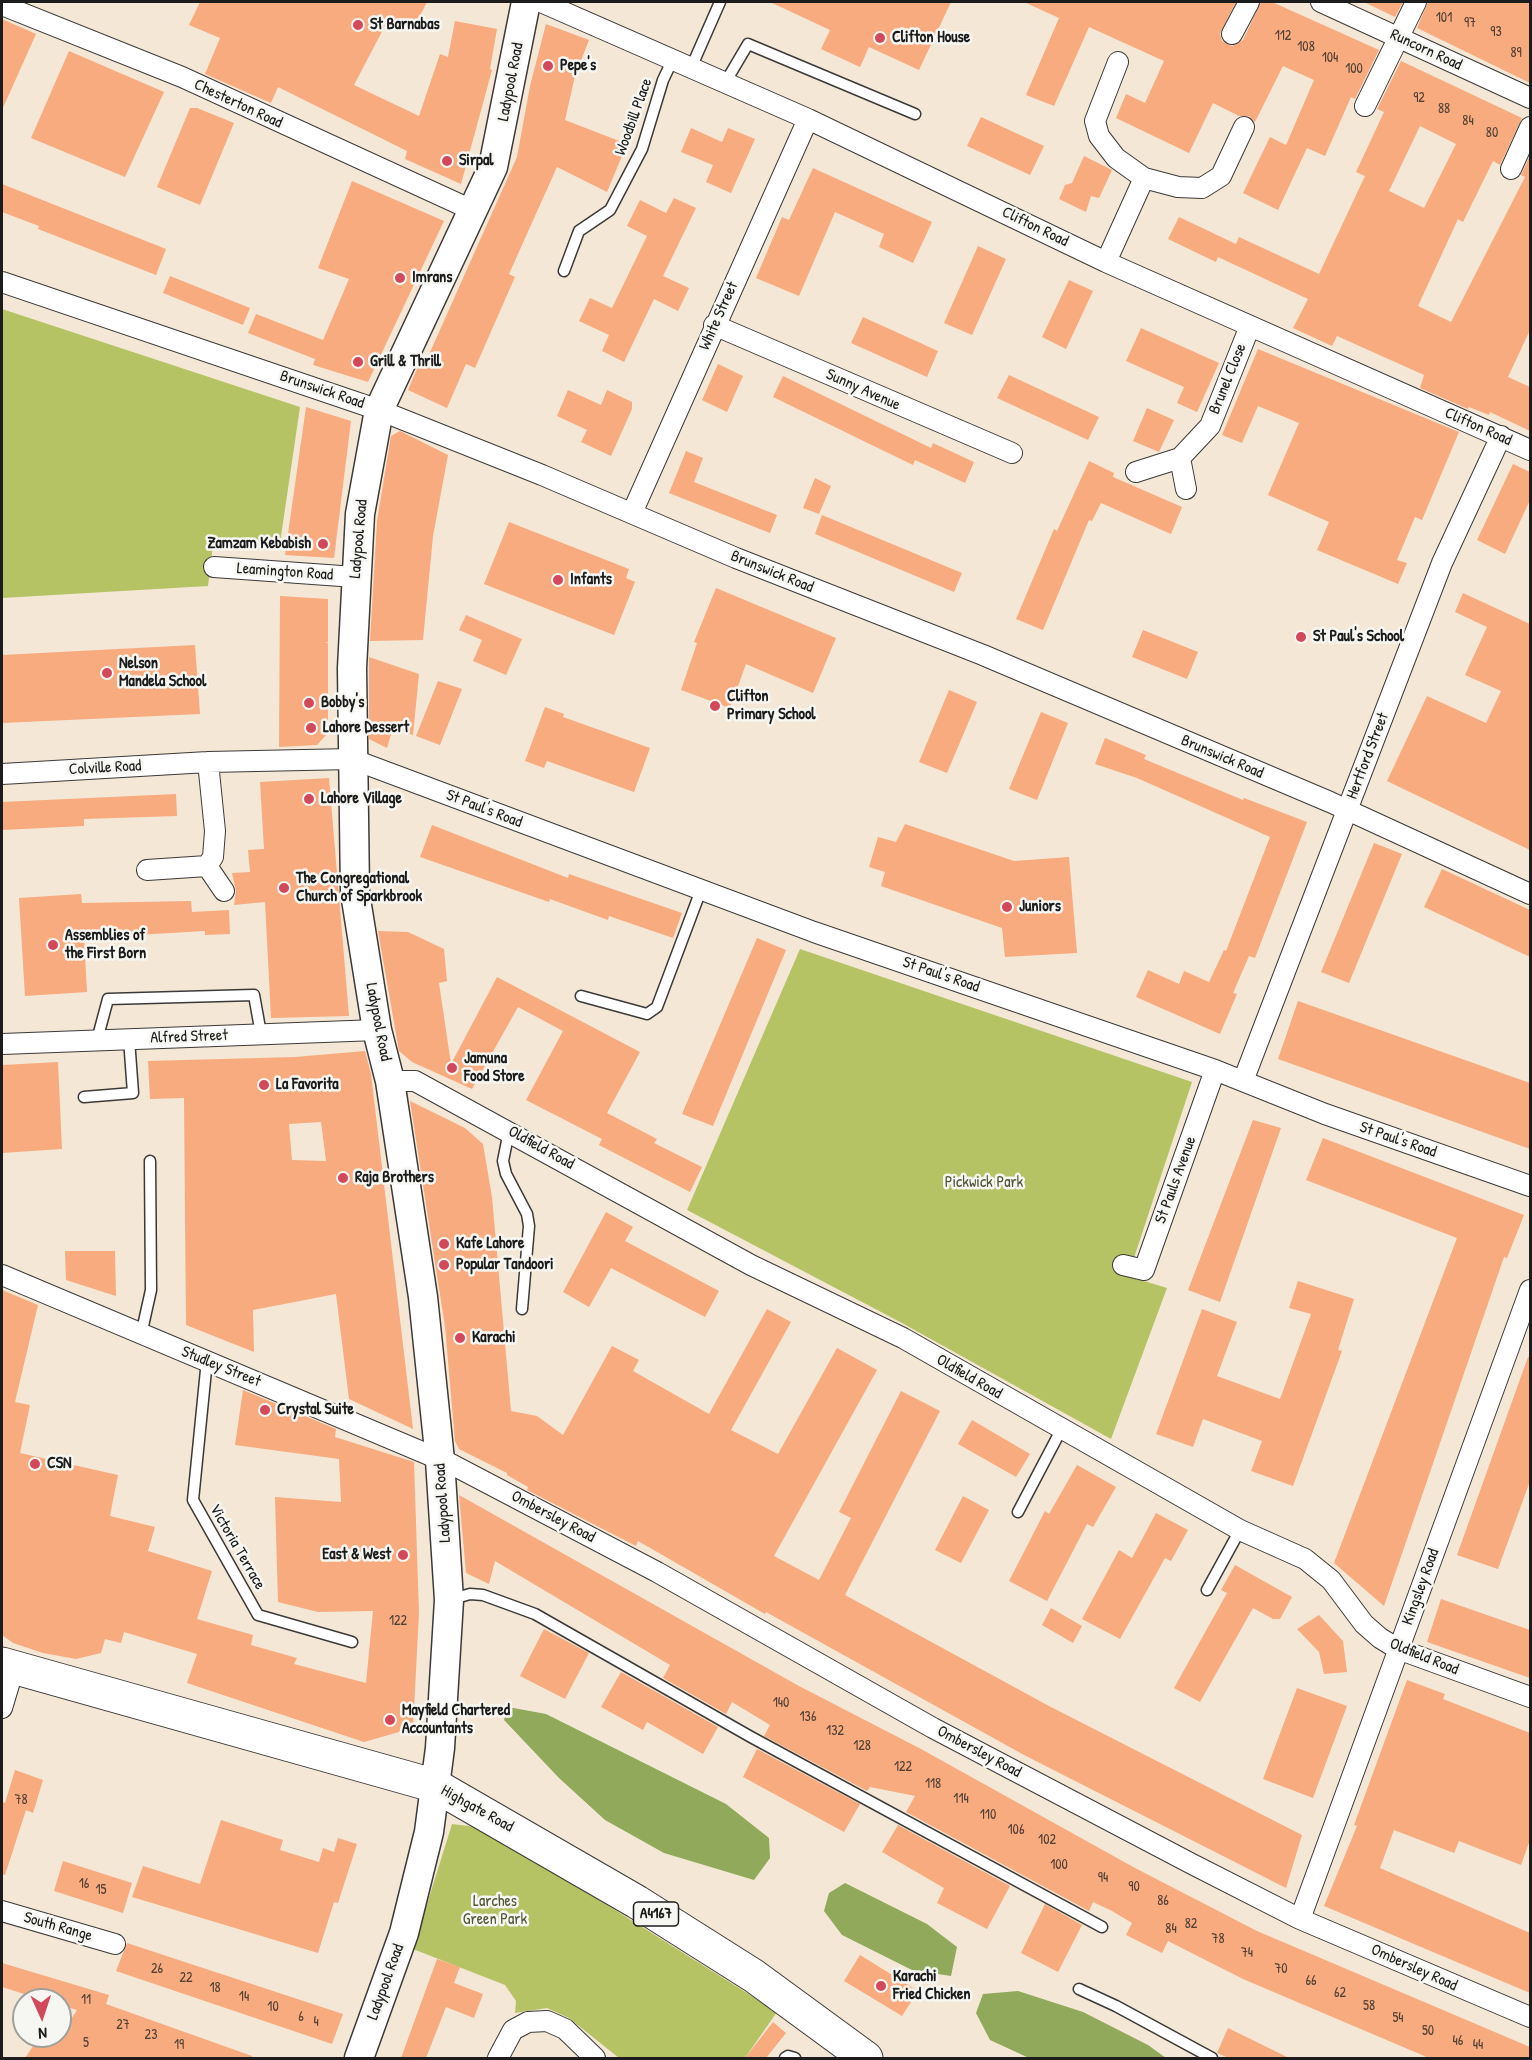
<!DOCTYPE html>
<html>
<head>
<meta charset="utf-8">
<style>
	body { margin:0 }
	#map { position:relative; width:1532px; height:2060px; overflow:hidden; background:#f4e7d5; font-family:"Patrick Hand",sans-serif }
	canvas { display:block }
	.frame { position:absolute; inset:0; border:3px solid #1c1c1c; pointer-events:none }
	.north { position:absolute; left:12px; top:1988px; width:60px; height:60px; box-sizing:border-box; background:#f6f6f2; border:2px solid #9f9f9c; border-radius:50%; rotate:177deg; font-size:16px; font-weight:700; line-height:24px; text-align:center; color:#1c1c1c }
	.north::after { content:''; display:block; margin:auto; width:21px; height:27px; background:#d1495b; clip-path:polygon(50% 0,100% 100%,50% 72%,0 100%) }
</style>
</head>
<body>
<div id="map">
<canvas width="1532" height="2060"></canvas>
<div class="frame"></div>
<div class="north">N</div>
</div>
<script>
const ctx = document.querySelector('canvas').getContext('2d');
ctx.lineJoin = 'round';
function paint(path, color) {
  ctx.fillStyle = color;
  ctx.fill(path, 'evenodd');
}
function poly(rows) {
  const path = new Path2D();
  for (const r of rows) {
    path.moveTo(r[0], r[1]);
    for (let i = 2; i < r.length; i += 2) path.lineTo(r[i], r[i + 1]);
  }
  return path;
}
function strokePath(path, color, width, dash) {
  ctx.strokeStyle = color;
  ctx.lineWidth = width;
  ctx.lineCap = dash ? 'butt' : 'round';
  ctx.setLineDash(dash || []);
  ctx.stroke(path);
}
function drawText(font, color, halo, rows, align = 'center') {
  ctx.font = font + ' "Patrick Hand",sans-serif';
  ctx.lineWidth = 5;
  ctx.setLineDash([]);
  ctx.textBaseline = 'middle';
  ctx.strokeStyle = halo;
  ctx.fillStyle = color;
  for (const [text, x, y, turn = 0] of rows) {
    ctx.save();
    ctx.translate(x, y);
    ctx.rotate((+turn || 0) * Math.PI / 180);
    ctx.textAlign = isNaN(turn) ? turn : align;
    if (halo) ctx.strokeText(text, 0, 0);
    ctx.fillText(text, 0, 0);
    ctx.restore();
  }
}
paint(poly([
	[2,309,300,407,279,550,213,545,208,586,2,598],
	[800,949,1192,1082,1128,1276,1167,1288,1111,1439,902,1323,687,1210],
	[452,1824,485,1828,777,2012,745,2058,619,2058,569,2018,547,2008,515,2013,516,2001,505,1985,413,1949]
]), '#b5c365');
paint(poly([
	[508,1707,546,1714,726,1804,769,1838,770,1858,754,1880,664,1853,605,1820,559,1778,504,1720],
	[845,1883,927,1924,957,1947,951,1976,912,1970,842,1935,824,1911,829,1893],
	[1018,1991,1083,2012,1148,2045,1166,2058,1029,2058,990,2040,976,2013,983,1994]
]), '#90a95a');
paint(poly([
	[200,2,427,2,412,31,388,20,354,85,419,116,440,54,448,57,455,21,497,29,490,69,492,70,461,184,405,159,407,151,278,87,271,103,205,74,220,38,189,25],
	[770,2,951,2,919,70,869,47,860,67,821,49,830,30],
	[1024,2,1236,2,1220,34,1222,41,1232,46,1243,40,1261,2,1272,2,1379,50,1355,99,1351,97,1325,156,1307,148,1278,210,1243,193,1270,137,1286,145,1314,80,1283,66,1255,122,1249,116,1239,116,1213,103,1189,153,1116,118,1126,94,1145,103,1164,61,1089,27,1054,106,1026,95,1059,18],
	[1364,2,1403,2,1395,17],
	[1428,2,1530,2,1530,83,1417,28],
	[2,19,36,34,2,110],
	[546,24,589,40,575,76,565,120,627,144,607,192,557,167,509,274,515,277,475,368,466,364,447,408,408,390,422,357,427,359,517,157,530,86],
	[69,51,164,92,125,177,31,138],
	[1401,61,1522,118,1500,165,1493,161,1463,222,1458,219,1418,306,1451,322,1525,177,1521,175,1530,155,1530,330,1508,377,1530,387,1530,431,1490,412,1489,415,1469,407,1468,409,1420,388,1424,375,1337,336,1332,346,1293,328,1308,299,1218,257,1216,262,1168,239,1179,217,1236,244,1239,237,1319,274,1365,176,1356,172,1384,112,1377,109],
	[1420,126,1456,144,1424,208,1389,191],
	[190,108,197,108,234,123,200,205,157,187],
	[981,117,1044,146,1030,175,967,146],
	[691,128,722,142,728,128,755,139,731,193,706,182,713,165,681,152],
	[1084,156,1112,170,1099,198,1091,196,1086,212,1059,199,1065,185,1072,183],
	[813,168,932,222,913,263,879,247,884,234,835,212,799,296,756,278,782,217,789,220],
	[352,181,444,221,368,382,313,365,315,359,248,333,256,314,323,340,349,279,318,268],
	[2,184,166,249,156,275,38,229,39,226,2,212],
	[674,198,696,208,663,276,689,288,678,311,654,299,624,362,602,351,609,335,579,321,590,298,612,308,647,236,627,226,640,200,666,213],
	[978,246,1006,259,972,335,944,323],
	[170,276,250,308,243,325,163,293],
	[1069,280,1093,291,1066,349,1042,337],
	[863,317,938,351,927,377,851,343],
	[1141,328,1219,363,1197,412,1177,403,1184,387,1126,361],
	[1258,349,1459,432,1422,520,1415,517,1397,560,1407,563,1398,584,1317,550,1329,522,1268,495,1299,423,1258,406,1242,443,1222,435],
	[718,364,743,376,727,412,702,400],
	[1009,375,1099,417,1088,440,997,398],
	[783,376,931,448,933,443,974,462,965,483,915,460,913,465,773,397],
	[568,390,601,405,607,390,632,402,632,409,611,456,581,442,587,430,557,416],
	[306,407,351,421,334,558,285,555],
	[1147,408,1174,420,1159,452,1133,441],
	[400,431,448,455,433,536,423,640,370,641,377,521,391,436],
	[686,451,703,458,694,482,777,515,770,533,669,493],
	[1089,461,1114,473,1113,477,1182,507,1171,534,1101,503,1092,521,1089,520,1043,630,1016,619,1054,529,1057,531],
	[1513,464,1530,472,1530,500,1505,554,1477,540],
	[815,478,831,486,819,514,803,508],
	[822,515,962,573,954,592,815,534],
	[509,522,629,569,626,578,635,582,614,635,484,584],
	[716,588,836,638,813,693,746,664,730,708,681,690,697,643,694,642],
	[1463,593,1530,624,1530,850,1387,781,1427,696,1486,723,1501,691,1465,675,1487,627,1455,612],
	[280,596,328,599,328,642,325,642,328,643,328,733,317,745,279,747],
	[466,615,522,639,506,675,473,661,482,640,459,630],
	[1143,630,1198,652,1187,679,1132,657],
	[195,645,200,714,2,723,2,655],
	[369,657,419,674,413,735,393,728,387,748,369,739],
	[438,681,462,689,440,745,416,736],
	[949,690,977,702,947,773,919,762],
	[545,707,564,714,563,717,650,748,634,792,547,761,544,768,525,761],
	[1041,712,1068,723,1037,800,1009,789],
	[1105,738,1146,755,1144,759,1243,800,1244,798,1307,822,1255,958,1249,956,1233,993,1237,994,1220,1034,1136,997,1148,970,1179,984,1184,971,1209,982,1224,950,1226,951,1270,837,1137,778,1095,764],
	[329,778,349,1016,271,1018,265,902,234,905,236,891,232,873,250,872,248,850,264,849,260,782],
	[176,794,177,816,84,819,84,826,2,830,2,802],
	[905,824,1014,861,1069,857,1077,953,1005,957,1002,928,881,886,885,872,869,867,878,837,896,842],
	[432,825,568,878,569,874,682,913,673,938,609,916,608,920,550,899,549,902,420,857],
	[1374,843,1402,854,1349,983,1321,972],
	[1442,869,1530,910,1530,957,1424,907],
	[81,894,82,903,191,901,192,912,229,910,230,934,205,935,205,931,84,938,87,992,25,996,19,898],
	[378,931,408,932,444,949,447,981,439,983,451,1064,497,977,640,1052,607,1113,657,1139,654,1143,702,1167,690,1192,599,1145,602,1139,526,1100,563,1031,518,1007,472,1089,412,1062,399,1051],
	[757,938,786,950,713,1126,682,1114],
	[1298,1001,1530,1083,1530,1149,1278,1059],
	[365,1051,371,1074,413,1429,349,1399,336,1294,253,1310,254,1352,186,1325,184,1098,150,1099,148,1061,295,1057],
	[321,1122,326,1161,292,1160,289,1124],
	[58,1062,62,1149,2,1153,2,1065],
	[410,1101,465,1128,483,1144,492,1197,511,1411,537,1416,563,1435,612,1346,639,1360,633,1371,709,1414,767,1309,791,1322,731,1430,778,1454,837,1348,877,1370,774,1556,819,1580,851,1518,839,1512,901,1391,940,1411,845,1595,1049,1706,1302,1835,1286,1888,1024,1755,766,1612,765,1614,638,1541,636,1546,560,1507,527,1490,528,1487,507,1475,507,1473,459,1449,455,1441,445,1327],
	[1253,1120,1281,1128,1220,1302,1188,1290],
	[1323,1138,1524,1215,1507,1258,1504,1257,1384,1606,1334,1563,1457,1238,1306,1180],
	[606,1212,633,1227,625,1241,719,1291,705,1317,611,1268,589,1307,563,1292],
	[65,1251,115,1251,116,1296,66,1280],
	[1298,1281,1354,1299,1338,1350,1342,1351,1293,1486,1251,1471,1262,1441,1203,1419,1193,1447,1156,1434,1202,1309,1237,1322,1217,1376,1280,1399,1311,1314,1289,1308],
	[2,1290,38,1305,15,1402,30,1405,20,1453,118,1475,110,1516,155,1527,148,1551,212,1571,197,1619,253,1635,251,1645,297,1658,294,1664,366,1683,373,1611,318,1612,278,1602,275,1497,341,1502,339,1459,235,1445,243,1390,336,1429,335,1437,414,1462,419,1613,413,1728,364,1742,187,1683,197,1654,124,1632,121,1643,105,1639,101,1653,76,1659,43,1653,13,1643,2,1635],
	[1528,1357,1530,1357,1530,1481,1498,1569,1457,1555],
	[972,1420,1030,1454,1016,1477,958,1444],
	[1077,1465,1116,1487,1093,1527,1087,1524,1047,1601,1009,1581,1045,1511,1049,1514],
	[459,1495,799,1686,921,1749,1135,1868,1257,1931,1530,2047,1530,2058,1429,2058,1243,1979,1168,1941,1162,1953,1126,1935,1132,1923,1112,1911,1093,1902,1089,1911,906,1812,915,1796,870,1787,867,1791,764,1736,770,1725,732,1702,726,1714,663,1678,670,1665,495,1561,489,1584,466,1573],
	[963,1496,989,1510,961,1563,935,1550],
	[1156,1513,1188,1530,1171,1561,1165,1558,1120,1639,1082,1619,1119,1550,1132,1558],
	[1235,1565,1292,1597,1280,1619,1273,1619,1253,1608,1200,1702,1174,1688,1227,1593,1221,1590],
	[1441,1599,1530,1630,1530,1678,1427,1642],
	[1051,1608,1082,1626,1073,1643,1042,1625],
	[1319,1615,1343,1641,1347,1672,1324,1674,1319,1652,1297,1629],
	[544,1629,589,1653,565,1699,520,1676],
	[621,1672,718,1727,703,1754,647,1722,643,1730,601,1707],
	[1407,1680,1445,1694,1443,1699,1530,1733,1530,1840,1521,1865,1459,1841,1454,1853,1394,1830,1380,1868,1530,1933,1530,1993,1324,1906,1357,1826,1354,1825],
	[1297,1688,1347,1706,1313,1798,1263,1779],
	[757,1749,860,1804,844,1832,743,1777],
	[15,1770,43,1780,33,1813,26,1810,5,1875,2,1874,2,1802,5,1803],
	[221,1820,283,1840,280,1850,319,1862,323,1848,334,1852,338,1838,357,1844,338,1903,334,1902,318,1953,132,1897,143,1866,200,1884],
	[898,1825,1010,1886,987,1929,937,1903,944,1888,882,1852],
	[63,1861,132,1883,123,1913,54,1891],
	[1045,1904,1082,1925,1058,1972,1021,1953],
	[127,1943,343,2014,332,2044,116,1971],
	[860,1955,918,1991,902,2016,844,1981],
	[437,1959,460,1967,454,1983,483,1994,474,2018,446,2007,426,2058,401,2058],
	[2,1963,109,1995,106,2004,252,2056,252,2058,25,2058,40,2036,60,2036,77,2010,60,2005,60,2000,43,2000,2,1987],
	[773,2022,786,2033,766,2058,745,2058],
	[1228,2028,1289,2058,1229,2058,1217,2053]
]), '#f7ab7f');
const lane = poly([
	[691,68,720,2],
	[725,83,748,44,915,114],
	[564,271,579,231,610,210,642,149,663,80,673,59],
	[581,996,647,1014,657,1007,701,890],
	[97,1040,108,999,254,995,261,1034],
	[84,1097,133,1093,129,1039],
	[509,1131,503,1161,506,1174,527,1214,529,1226,522,1309],
	[141,1335,151,1290,150,1161],
	[207,1360,193,1500,258,1615,352,1642],
	[1018,1512,1061,1430],
	[1207,1590,1240,1530],
	[449,1600,470,1594,483,1595,535,1614,751,1737,1102,1927],
	[1079,1989,1116,2006,1212,2058],
	[785,2058,788,2056,795,2058]
]);
const street = poly([
	[541,2,808,119,1106,262,1530,450],
	[1321,2,1530,98],
	[2,5,182,77,472,210],
	[1232,34,1249,2],
	[1118,62,1095,121,1099,136,1116,158,1144,178,1178,187,1202,188,1221,176,1244,127],
	[1365,106,1416,2],
	[1511,169,1530,127],
	[1106,262,1144,178],
	[2,282,379,410,542,475,736,558,983,655,1330,802,1530,894],
	[714,325,1012,453],
	[1180,458,1186,489],
	[1136,472,1180,458,1210,426,1250,326],
	[632,513,808,119],
	[214,567,355,577],
	[2,774,208,762,352,759,814,932,1215,1070,1325,1114,1530,1186],
	[207,866,224,891],
	[147,870,207,866,213,857,215,831,208,762],
	[2,1044,377,1030],
	[390,1081,415,1081,751,1265,903,1338,1240,1530,1305,1559,1331,1580,1364,1624,1380,1638,1398,1649,1530,1697],
	[1243,1081,1442,563,1501,436],
	[1123,1265,1144,1270,1215,1070],
	[2,1275,453,1465,657,1572,933,1728,1192,1864,1300,1919,1530,2017],
	[2,1708,14,1668],
	[2,1911,115,1944],
	[1300,1919,1530,1290],
	[498,2058,513,2030,528,2022,547,2021,565,2029,595,2058]
]);
const secondary = poly([
	[359,2058,404,1933,429,1832,440,1748,449,1600,440,1460,423,1297,390,1081,377,1030,355,893,352,668,360,514,379,410,493,167,526,2]
]);
const highway = poly([
	[2,1664,436,1786,637,1902,754,1976,866,2058]
]);
strokePath(lane, '#3c3a38', 13);
strokePath(street, '#3c3a38', 22);
strokePath(secondary, '#3c3a38', 31);
strokePath(highway, '#3c3a38', 35);
strokePath(lane, '#fff', 10);
strokePath(street, '#fff', 20);
strokePath(secondary, '#fff', 28);
strokePath(highway, '#fff', 33);
for (const [x, y, r, color] of [
	[358,25,6,"#d1495b"],
	[880,38,6,"#d1495b"],
	[548,66,6,"#d1495b"],
	[447,161,6,"#d1495b"],
	[400,278,6,"#d1495b"],
	[358,362,6,"#d1495b"],
	[323,544,6,"#d1495b"],
	[558,580,6,"#d1495b"],
	[1301,637,6,"#d1495b"],
	[107,673,6,"#d1495b"],
	[309,703,6,"#d1495b"],
	[715,706,6,"#d1495b"],
	[311,728,6,"#d1495b"],
	[309,799,6,"#d1495b"],
	[284,888,6,"#d1495b"],
	[1007,907,6,"#d1495b"],
	[53,945,6,"#d1495b"],
	[452,1068,6,"#d1495b"],
	[264,1085,6,"#d1495b"],
	[343,1178,6,"#d1495b"],
	[444,1244,6,"#d1495b"],
	[444,1265,6,"#d1495b"],
	[460,1338,6,"#d1495b"],
	[265,1410,6,"#d1495b"],
	[35,1464,6,"#d1495b"],
	[403,1555,6,"#d1495b"],
	[390,1720,6,"#d1495b"],
	[881,1986,6,"#d1495b"]
]) {
  const dot = new Path2D();
  dot.arc(x, y, r, 0, 2 * Math.PI);
  ctx.fillStyle = color;
  ctx.fill(dot);
  strokePath(dot, '#f6f6f2', 2);
}
drawText('14px', '#534035', null, [
	["101",1444,18],
	["97",1470,23],
	["93",1496,32],
	["112",1283,36],
	["108",1306,47],
	["89",1516,53],
	["104",1330,58],
	["100",1354,69],
	["92",1419,98],
	["88",1444,109],
	["84",1468,121],
	["80",1492,133],
	["122",398,1621],
	["140",781,1703],
	["136",808,1717],
	["132",835,1731],
	["128",862,1746],
	["122",903,1767],
	["118",933,1784],
	["114",961,1799],
	["78",21,1800],
	["110",988,1815],
	["106",1016,1830],
	["102",1047,1840],
	["100",1059,1865],
	["94",1103,1878],
	["16",84,1884],
	["90",1134,1887],
	["15",101,1890],
	["86",1163,1901],
	["82",1191,1924],
	["84",1171,1929],
	["78",1218,1939],
	["74",1247,1953],
	["26",157,1969],
	["70",1281,1969],
	["22",186,1978],
	["66",1311,1981],
	["18",215,1988],
	["62",1340,1993],
	["14",244,1997],
	["11",86,2000],
	["58",1369,2006],
	["10",273,2007],
	["6",301,2017],
	["54",1398,2018],
	["4",316,2022],
	["27",123,2025],
	["50",1428,2031],
	["23",151,2035],
	["46",1458,2041],
	["5",86,2043],
	["19",179,2045],
	["44",1478,2045]
]);
for (const [x, y, w] of [
	[656,1914,45]
]) {
  const box = new Path2D();
  box.roundRect(x - w / 2, y - 12, w, 24, 4.5);
  ctx.fillStyle = '#f6f6f2';
  ctx.fill(box);
  strokePath(box, '#1c1c1c', 1.5);
}
drawText('bold 15px', '#1c1c1c', null, [
	["A4167",656,1914]
]);
drawText('bold 16px', '#1c1c1c', '#f6f6f2', [
	["St Barnabas",370,25],
	["Clifton House",892,38],
	["Pepe's",560,66],
	["Sirpal",459,161],
	["Imrans",412,278],
	["Grill & Thrill",370,362],
	["Zamzam Kebabish",311,544,"right"],
	["Infants",570,580],
	["St Paul's School",1313,637],
	["Nelson",119,664],
	["Mandela School",119,682],
	["Clifton",727,697],
	["Primary School",727,715],
	["Bobby's",321,703],
	["Lahore Dessert",323,728],
	["Lahore Village",321,799],
	["The Congregational",296,879],
	["Church of Sparkbrook",296,897],
	["Juniors",1019,907],
	["Assemblies of",65,936],
	["the First Born",65,954],
	["Jamuna",464,1059],
	["Food Store",464,1077],
	["La Favorita",276,1085],
	["Raja Brothers",355,1178],
	["Kafe Lahore",456,1244],
	["Popular Tandoori",456,1265],
	["Karachi",472,1338],
	["Crystal Suite",277,1410],
	["CSN",47,1464],
	["East & West",391,1555,"right"],
	["Mayfield Chartered",402,1711],
	["Accountants",402,1729],
	["Karachi",893,1977],
	["Fried Chicken",893,1995]
], 'left');
drawText('16px', '#1c1c1c', '#f6f6f2', [
	["Runcorn Road",1426,50,25],
	["Ladypool Road",511,82,-79],
	["Chesterton Road",238,104,25],
	["Woodbill Place",634,117,-70],
	["Clifton Road",1035,227,26],
	["White Street",719,316,-66],
	["Brunel Close",1228,379,-68],
	["Brunswick Road",322,390,19],
	["Sunny Avenue",863,390,24],
	["Clifton Road",1478,427,24],
	["Ladypool Road",359,539,-85],
	["Leamington Road",285,572,4],
	["Brunswick Road",772,572,22],
	["Hertford Street",1368,756,-69],
	["Brunswick Road",1222,757,23],
	["Colville Road",105,768,-3],
	["St Paul's Road",484,809,21],
	["St Paul's Road",941,975,19],
	["Ladypool Road",378,1022,79],
	["Alfred Street",189,1037,-2],
	["St Paul's Road",1398,1140,19],
	["Oldfield Road",541,1148,29],
	["St Pauls Avenue",1176,1180,-70],
	["Studley Street",221,1367,22],
	["Oldfield Road",969,1377,30],
	["Ladypool Road",443,1503,-94],
	["Ombersley Road",553,1517,28],
	["Victoria Terrace",237,1547,60],
	["Kingsley Road",1421,1587,-70],
	["Oldfield Road",1424,1657,22],
	["Ombersley Road",979,1752,28],
	["Highgate Road",477,1809,29],
	["South Range",58,1927,16],
	["Ombersley Road",1414,1968,24],
	["Ladypool Road",386,1982,-70]
]);
drawText('16px', '#525636', '#f6f6f2', [
	["Pickwick Park",984,1183],
	["Larches",495,1902],
	["Green Park",495,1920]
]);
</script>
</body>
</html>
